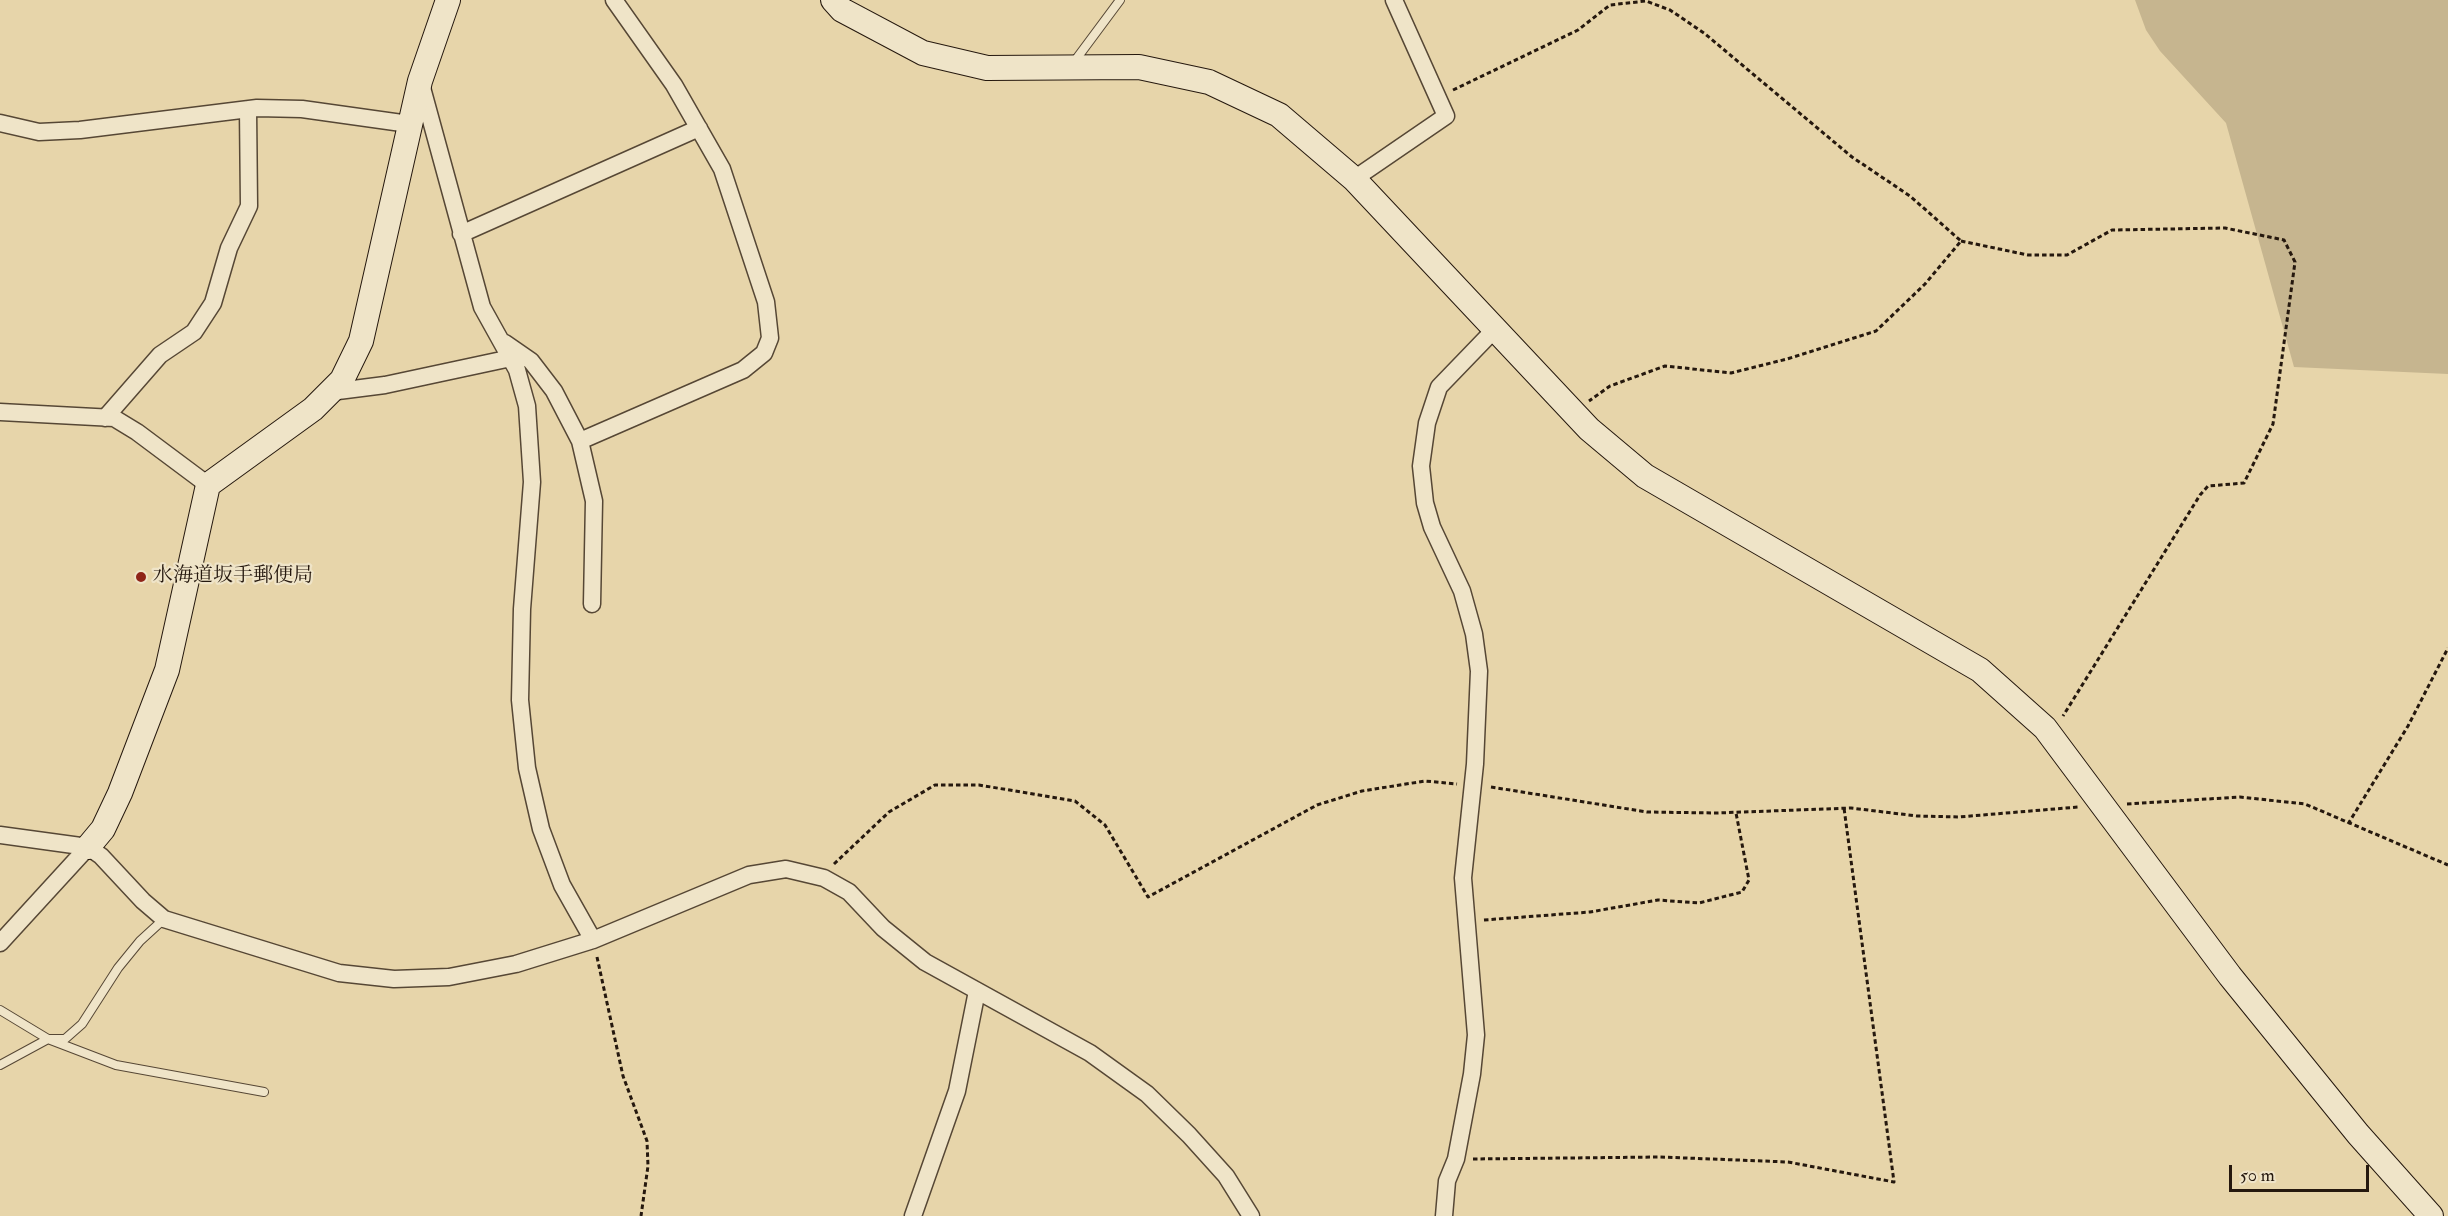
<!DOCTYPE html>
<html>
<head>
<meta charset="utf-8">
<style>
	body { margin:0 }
	#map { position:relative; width:2448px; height:1216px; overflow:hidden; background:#e7d5aa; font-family:"IM FELL Double Pica",serif }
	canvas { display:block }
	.scale { position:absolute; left:2229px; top:1165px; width:140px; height:27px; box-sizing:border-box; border:3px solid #25180e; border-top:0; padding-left:8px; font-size:18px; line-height:21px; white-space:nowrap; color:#25180e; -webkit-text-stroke:4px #efe4c8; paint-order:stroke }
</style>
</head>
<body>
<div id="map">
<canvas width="2448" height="1216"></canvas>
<div class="scale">50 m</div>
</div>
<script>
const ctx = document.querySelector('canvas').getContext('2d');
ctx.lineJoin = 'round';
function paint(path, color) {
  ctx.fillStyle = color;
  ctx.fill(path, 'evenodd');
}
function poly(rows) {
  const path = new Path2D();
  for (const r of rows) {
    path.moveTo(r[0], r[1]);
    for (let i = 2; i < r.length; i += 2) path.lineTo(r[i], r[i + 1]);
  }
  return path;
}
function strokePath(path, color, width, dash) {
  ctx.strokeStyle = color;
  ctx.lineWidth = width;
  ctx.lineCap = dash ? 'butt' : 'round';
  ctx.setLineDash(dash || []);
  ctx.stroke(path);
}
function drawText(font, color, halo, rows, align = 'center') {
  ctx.font = font + ' "IM FELL Double Pica","Noto Serif JP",serif';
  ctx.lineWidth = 4.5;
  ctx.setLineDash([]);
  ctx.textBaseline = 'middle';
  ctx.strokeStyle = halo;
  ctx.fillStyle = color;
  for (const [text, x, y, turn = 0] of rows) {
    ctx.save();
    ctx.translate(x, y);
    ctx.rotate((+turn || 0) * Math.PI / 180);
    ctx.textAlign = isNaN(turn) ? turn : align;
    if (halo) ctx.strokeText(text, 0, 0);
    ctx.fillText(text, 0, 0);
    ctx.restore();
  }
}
paint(poly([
	[2135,0,2448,0,2448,374,2294,367,2226,123,2160,51,2146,30]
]), '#c6b58f');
const lane = poly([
	[1074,62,1120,0],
	[0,1010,48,1039,116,1065,264,1092],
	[0,1065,48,1039,65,1039,82,1024,118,968,140,941,164,919]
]);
const street = poly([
	[421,84,482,307,517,370,527,406,532,482,522,609,520,700,527,768,541,829,562,885,593,940],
	[0,123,39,132,80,130,257,108,302,109,409,124],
	[1354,179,1446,116,1394,0],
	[461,234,699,128],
	[505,343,531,361,554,391,580,441,594,501,592,604],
	[330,392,385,385,511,358],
	[0,412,114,418,137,432,208,485],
	[105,418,160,355,194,332,213,303,229,248,249,206,248,109],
	[580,441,743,370,764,353,770,338,766,302,722,169,674,85,614,0],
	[0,835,88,847,101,856,143,901,164,919,339,973,394,979,449,977,516,964,593,940,749,875,786,869,824,878,849,892,883,928,925,962,1090,1053,1147,1094,1189,1135,1226,1176,1251,1216],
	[0,943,88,847],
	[913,1216,957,1091,977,991],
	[1444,1216,1447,1181,1456,1159,1472,1074,1476,1035,1463,878,1475,764,1479,671,1474,634,1462,591,1432,527,1425,503,1421,466,1427,423,1439,387,1494,330]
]);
const secondary = poly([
	[833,0,842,10,923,53,987,68,1139,67,1209,82,1279,115,1354,179,1589,429,1645,476,1980,670,2045,728,2230,976,2358,1134,2431,1216],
	[88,847,103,829,120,793,167,670,208,485,313,409,342,380,361,341,420,81,448,0]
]);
strokePath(lane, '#564735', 10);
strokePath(street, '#564735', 19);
strokePath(secondary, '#25180e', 26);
strokePath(poly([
	[1453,90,1578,30,1610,5,1646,1,1670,10,1704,33,1852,157,1910,196,1961,241,1925,284,1876,331,1787,359,1731,373,1665,366,1610,386,1589,401],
	[1961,241,2028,255,2067,255,2112,230,2225,228,2284,240,2295,262,2273,424,2244,483,2208,486,2200,495,2063,716],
	[1491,787,1647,812,1716,813,1851,808,1917,816,1959,817,2078,807],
	[2127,804,2240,797,2305,804,2448,865],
	[2348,824,2408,726,2448,648],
	[834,864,889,812,935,785,979,785,1075,801,1105,825,1148,897,1317,805,1362,791,1425,781,1457,784],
	[1484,920,1590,912,1658,900,1699,903,1742,892,1749,880,1736,813],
	[597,957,623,1076,647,1141,648,1166,641,1216],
	[1473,1159,1660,1157,1788,1162,1894,1182,1844,808]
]), '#25180e', 3, [4.5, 3]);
strokePath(lane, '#efe4c8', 8);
strokePath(street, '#efe4c8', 16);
strokePath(secondary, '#efe4c8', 24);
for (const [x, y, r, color] of [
	[141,577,6,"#8f2418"]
]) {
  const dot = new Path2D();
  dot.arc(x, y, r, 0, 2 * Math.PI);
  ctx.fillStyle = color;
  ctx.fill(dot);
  strokePath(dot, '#efe4c8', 2);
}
drawText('20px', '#25180e', '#efe4c8', [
	["水海道坂手郵便局",153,577]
], 'left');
</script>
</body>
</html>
